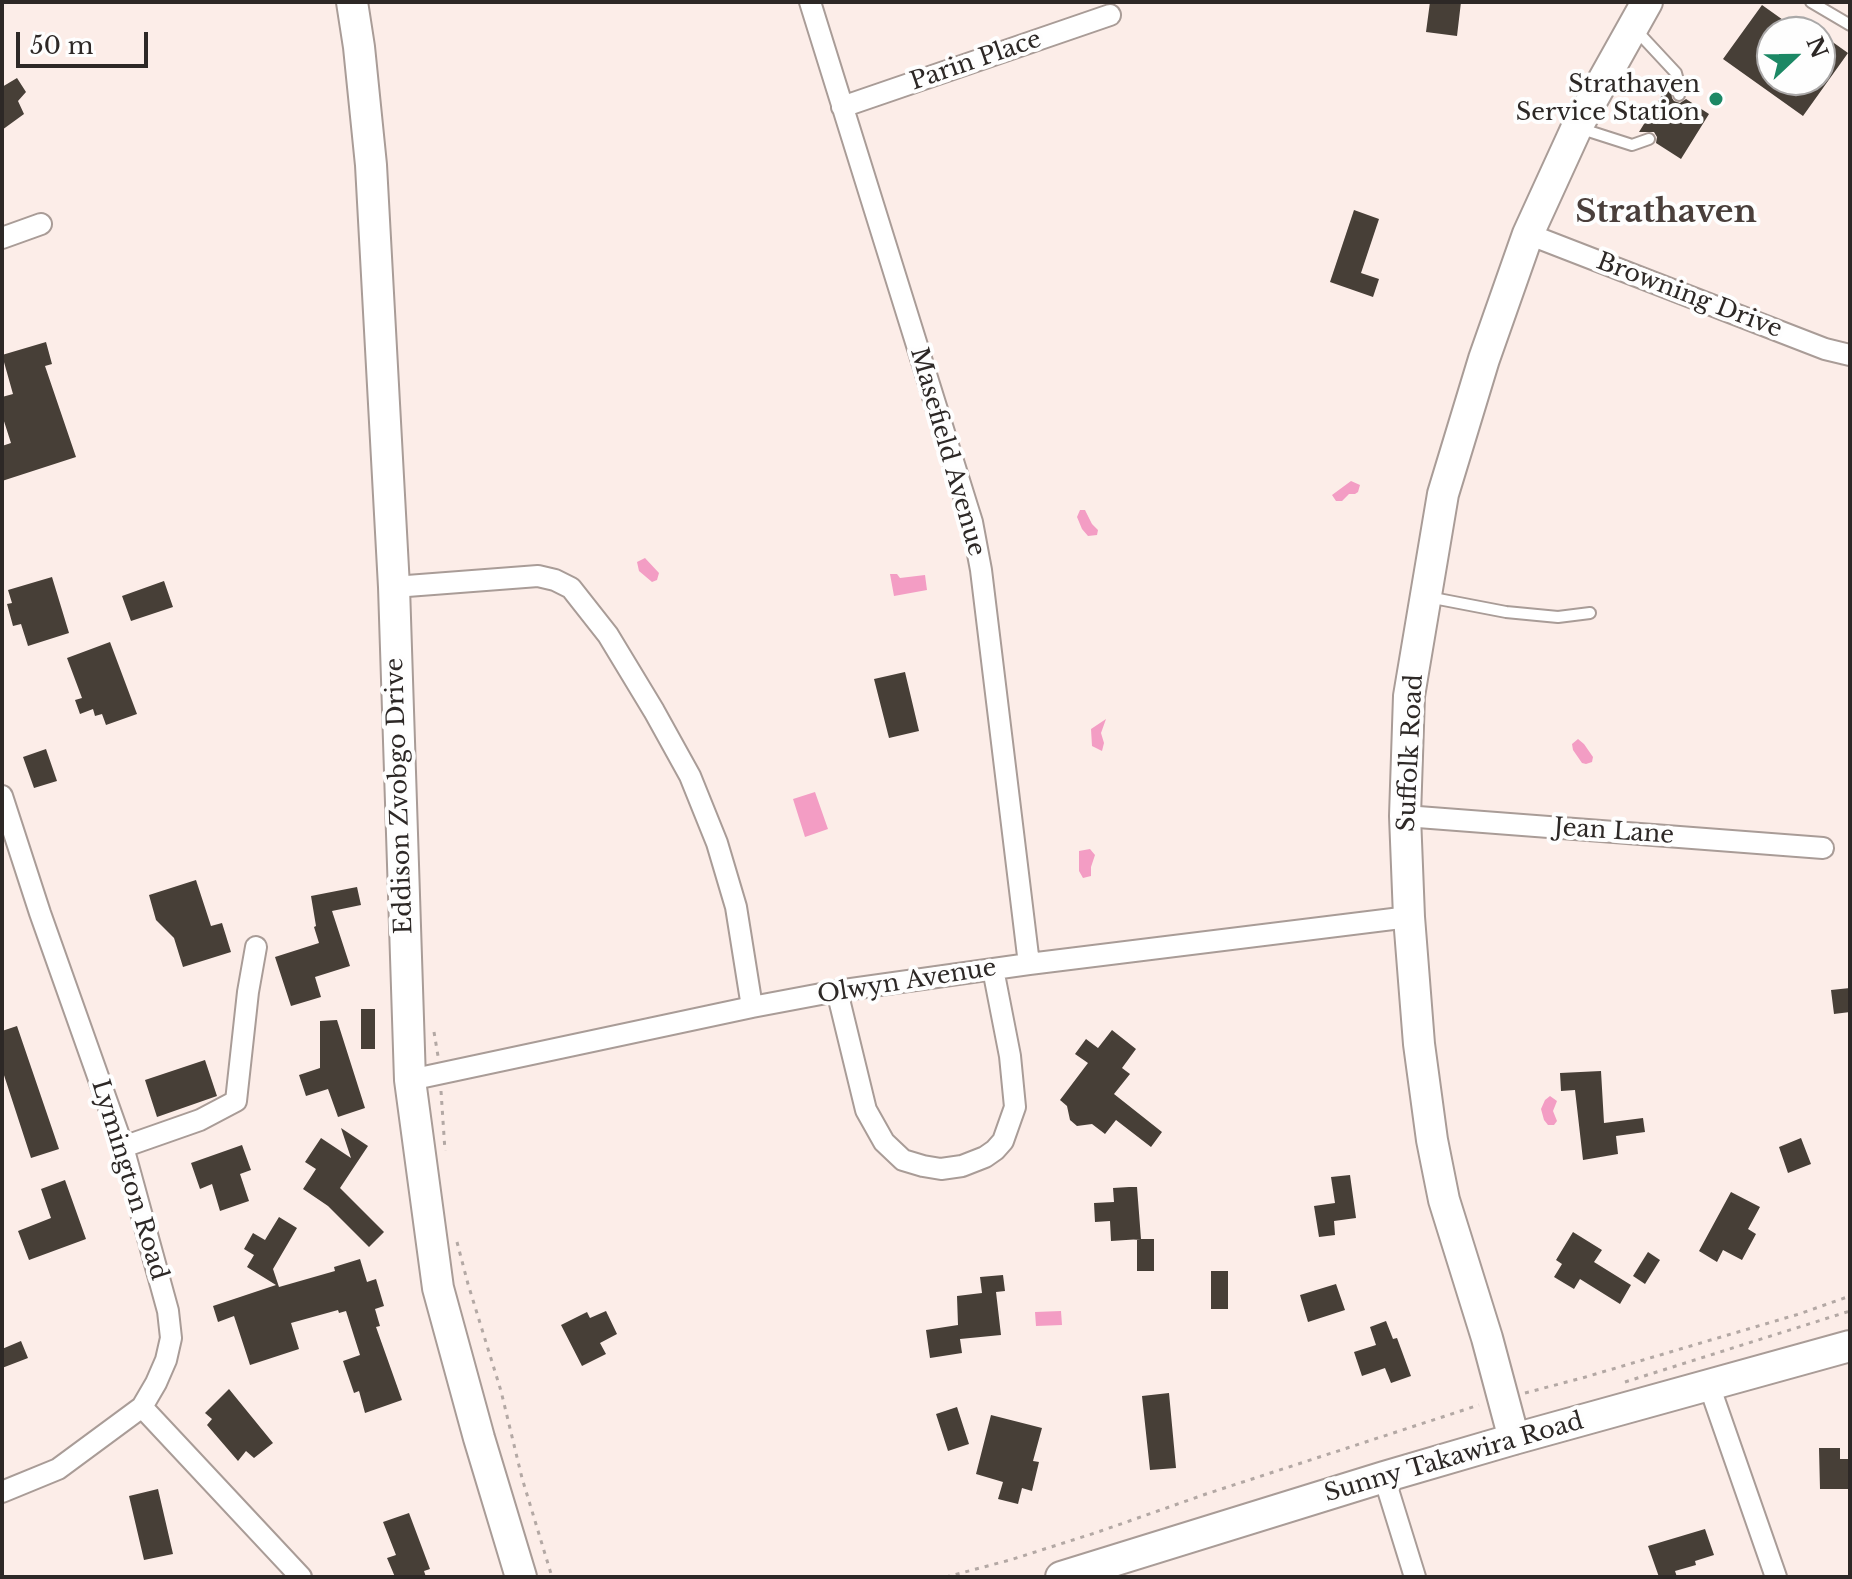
<!DOCTYPE html>
<html>
<head>
<meta charset="utf-8">
<style>
	body { margin:0 }
	#map { position:relative; width:1852px; height:1579px; overflow:hidden; background:#fcede8; font-family:"Libre Baskerville",serif }
	canvas { display:block }
	.frame { position:absolute; inset:0; border:4px solid #2d2826; pointer-events:none }
	.north { position:absolute; left:1756px; top:16px; width:80px; height:80px; box-sizing:border-box; background:#fefefe; border:2px solid #aaa8a8; border-radius:50%; rotate:68deg; font-size:22px; font-weight:700; line-height:32px; text-align:center; color:#2d2826 }
	.north::after { content:''; display:block; margin:auto; width:28px; height:36px; background:#1c8865; clip-path:polygon(50% 0,100% 100%,50% 72%,0 100%) }
	.scale { position:absolute; left:16px; top:32px; width:132px; height:36px; box-sizing:border-box; border:4px solid #2d2826; border-top:0; padding-left:10px; font-size:24px; line-height:28px; white-space:nowrap; color:#2d2826; -webkit-text-stroke:6px #fefefe; paint-order:stroke }
</style>
</head>
<body>
<div id="map">
<canvas width="1852" height="1579"></canvas>
<div class="frame"></div>
<div class="north">N</div>
<div class="scale">50 m</div>
</div>
<script>
const ctx = document.querySelector('canvas').getContext('2d');
ctx.lineJoin = 'round';
function paint(path, color) {
  ctx.fillStyle = color;
  ctx.fill(path, 'evenodd');
}
function poly(rows) {
  const path = new Path2D();
  for (const r of rows) {
    path.moveTo(r[0], r[1]);
    for (let i = 2; i < r.length; i += 2) path.lineTo(r[i], r[i + 1]);
  }
  return path;
}
function strokePath(path, color, width, dash) {
  ctx.strokeStyle = color;
  ctx.lineWidth = width;
  ctx.lineCap = dash ? 'butt' : 'round';
  ctx.setLineDash(dash || []);
  ctx.stroke(path);
}
function drawText(font, color, halo, rows, align = 'center') {
  ctx.font = font + ' "Libre Baskerville",serif';
  ctx.lineWidth = 8;
  ctx.setLineDash([]);
  ctx.textBaseline = 'middle';
  ctx.strokeStyle = halo;
  ctx.fillStyle = color;
  for (const [text, x, y, turn = 0] of rows) {
    ctx.save();
    ctx.translate(x, y);
    ctx.rotate((+turn || 0) * Math.PI / 180);
    ctx.textAlign = isNaN(turn) ? turn : align;
    if (halo) ctx.strokeText(text, 0, 0);
    ctx.fillText(text, 0, 0);
    ctx.restore();
  }
}
paint(poly([
	[1351,481,1360,485,1358,492,1355,494,1349,494,1342,501,1336,501,1332,495],
	[1080,510,1085,510,1092,524,1098,530,1097,535,1088,536,1082,529,1077,517],
	[645,558,659,573,657,580,652,582,639,571,637,562],
	[890,574,897,574,900,578,925,575,927,590,894,596],
	[1106,719,1101,733,1104,743,1102,751,1092,746,1091,729],
	[1578,739,1584,744,1593,757,1592,762,1586,764,1582,763,1573,750,1572,744],
	[815,792,828,829,805,837,793,799],
	[1090,849,1095,855,1091,867,1091,876,1083,878,1079,871,1079,851],
	[1550,1096,1557,1101,1553,1111,1557,1121,1554,1125,1548,1125,1544,1120,1541,1109,1545,1100],
	[1061,1311,1062,1325,1036,1326,1035,1312]
]), '#f39dc4');
paint(poly([
	[1430,2,1461,2,1457,36,1426,32],
	[1762,5,1800,32,1772,32,1772,80,1820,80,1820,33,1848,53,1803,116,1723,59],
	[17,78,26,92,18,101,24,114,2,130,2,87],
	[1667,87,1671,90,1672,98,1674,101,1680,103,1686,99,1709,114,1681,159,1656,143,1657,137,1654,132,1639,132],
	[1354,210,1379,219,1361,273,1379,279,1373,297,1330,282],
	[46,342,52,364,45,366,76,457,2,481,2,446,11,443,2,415,2,397,13,394,2,355],
	[52,577,69,633,28,646,21,624,13,626,7,604,12,603,8,590],
	[164,581,173,607,131,621,122,596],
	[110,642,137,714,106,725,102,714,95,716,93,709,80,714,75,700,82,698,67,658],
	[905,672,919,731,889,738,874,679],
	[46,749,57,781,34,788,23,757],
	[196,880,211,926,222,923,231,952,183,967,174,938,156,920,149,895],
	[357,887,361,905,332,911,350,966,315,977,321,997,291,1006,275,957,319,943,314,927,316,926,311,896],
	[1850,988,1850,1012,1834,1014,1831,990],
	[361,1009,375,1009,375,1049,361,1049],
	[337,1020,365,1108,338,1117,328,1089,306,1096,299,1075,320,1068,320,1021],
	[17,1026,59,1149,31,1158,2,1069,2,1031],
	[1112,1030,1136,1049,1122,1068,1130,1074,1114,1094,1162,1132,1151,1147,1116,1120,1105,1134,1092,1124,1077,1126,1070,1120,1067,1106,1060,1100,1088,1063,1075,1054,1086,1039,1098,1048],
	[205,1060,217,1096,157,1117,145,1080],
	[1601,1071,1604,1123,1643,1118,1645,1132,1616,1136,1618,1154,1583,1160,1575,1090,1561,1091,1560,1073],
	[341,1128,368,1146,340,1188,384,1232,369,1247,328,1206,303,1189,316,1169,305,1162,321,1138,351,1158],
	[1801,1138,1811,1164,1788,1173,1779,1147],
	[242,1145,251,1170,240,1174,249,1201,220,1211,212,1184,200,1189,191,1163],
	[1350,1175,1356,1218,1334,1221,1335,1235,1319,1237,1314,1206,1335,1203,1331,1177],
	[65,1180,86,1239,29,1260,18,1231,51,1218,41,1189],
	[1129,1187,1137,1187,1141,1239,1111,1241,1110,1221,1095,1222,1094,1203,1114,1202,1113,1188],
	[1731,1192,1760,1207,1748,1229,1756,1234,1742,1260,1723,1250,1717,1262,1699,1251],
	[279,1217,297,1228,273,1269,279,1287,335,1271,334,1267,360,1259,367,1282,376,1279,384,1306,375,1309,380,1326,376,1327,402,1400,365,1413,359,1391,354,1393,343,1361,360,1355,346,1311,339,1313,338,1310,291,1323,299,1349,250,1365,234,1316,218,1322,213,1306,276,1285,247,1267,254,1255,244,1249,253,1233,265,1240],
	[1573,1232,1602,1250,1594,1262,1631,1285,1620,1304,1580,1279,1574,1289,1554,1277,1562,1264,1556,1260],
	[1137,1239,1154,1239,1154,1271,1137,1271],
	[1648,1252,1660,1260,1645,1284,1633,1276],
	[1211,1271,1228,1271,1228,1309,1211,1309],
	[1003,1275,1005,1291,996,1292,1001,1335,960,1339,962,1353,930,1358,926,1330,958,1325,957,1296,982,1293,980,1277],
	[1336,1284,1345,1310,1308,1322,1300,1295],
	[606,1311,617,1334,600,1343,606,1354,582,1366,561,1325,587,1312,590,1318],
	[1386,1321,1393,1339,1397,1338,1411,1376,1391,1383,1385,1368,1362,1376,1354,1352,1376,1345,1370,1327],
	[21,1341,28,1358,2,1368,2,1349],
	[229,1389,273,1443,254,1458,246,1451,238,1461,207,1425,212,1419,205,1413],
	[1169,1393,1176,1468,1150,1470,1142,1396],
	[957,1407,969,1444,948,1451,936,1414],
	[991,1415,1042,1428,1033,1461,1039,1462,1032,1491,1022,1488,1018,1504,998,1499,1003,1482,976,1474],
	[1819,1448,1840,1448,1840,1459,1850,1459,1850,1489,1820,1489],
	[158,1489,173,1554,144,1560,129,1496],
	[409,1513,430,1569,424,1571,426,1577,395,1577,387,1558,396,1555,383,1522],
	[1705,1529,1714,1555,1695,1561,1696,1565,1675,1571,1677,1577,1659,1577,1648,1546]
]), '#473f37');
const lane = poly([
	[1811,2,1850,25],
	[1635,29,1676,73,1679,84,1679,95],
	[1579,128,1632,145,1649,139],
	[1428,597,1506,612,1558,617,1590,613]
]);
const street = poly([
	[810,2,972,522,981,570,1029,964],
	[842,107,1110,15],
	[1528,234,1825,349,1850,355],
	[2,238,41,224],
	[394,587,538,576,555,580,571,588,608,635,654,711,690,776,717,843,736,907,752,1007],
	[2,796,40,913,123,1147,168,1311,171,1338,166,1360,156,1383,142,1407,58,1469,2,1492],
	[1405,816,1823,848],
	[837,991,866,1110,884,1142,903,1160,923,1166,941,1169,962,1166,985,1157,995,1150,1003,1141,1015,1107,1010,1056,993,969],
	[410,1080,752,1007,837,991,1029,964,1409,917],
	[123,1147,200,1120,236,1101,248,992,256,947],
	[1709,1385,1776,1577],
	[142,1407,301,1577],
	[1384,1477,1415,1577]
]);
const secondary = poly([
	[352,2,359,47,371,165,394,587,410,1080,438,1288,479,1438,521,1577],
	[1514,1439,1487,1338,1444,1200,1432,1140,1419,1044,1409,917,1405,816,1409,696,1443,494,1484,359,1528,234,1577,127,1647,2],
	[1061,1577,1384,1477,1514,1439,1850,1346]
]);
strokePath(lane, '#a99c97', 14);
strokePath(street, '#a99c97', 24);
strokePath(secondary, '#a99c97', 34);
strokePath(poly([
	[434,1032,438,1056],
	[441,1091,445,1151],
	[457,1242,468,1284,501,1391,522,1478,552,1577],
	[1625,1382,1850,1311],
	[1525,1393,1582,1378,1799,1314,1850,1296],
	[946,1577,1010,1560,1098,1532,1206,1494,1479,1405]
]), '#b3a8a4', 3, [4, 6]);
strokePath(lane, '#fff', 10);
strokePath(street, '#fff', 20);
strokePath(secondary, '#fff', 30);
for (const [x, y, r, color] of [
	[1716,99,8,"#1c8865"]
]) {
  const dot = new Path2D();
  dot.arc(x, y, r, 0, 2 * Math.PI);
  ctx.fillStyle = color;
  ctx.fill(dot);
  strokePath(dot, '#fefefe', 3);
}
drawText('24px', '#2d2826', '#fefefe', [
	["Parin Place",976,61,-19],
	["Browning Drive",1689,296,21],
	["Masefield Avenue",947,452,74],
	["Suffolk Road",1411,753,-87],
	["Eddison Zvobgo Drive",400,796,-92],
	["Jean Lane",1614,832,4],
	["Olwyn Avenue",907,982,-9],
	["Lymington Road",129,1180,73],
	["Sunny Takawira Road",1454,1458,-16]
]);
drawText('24px', '#2d2826', '#fefefe', [
	["Strathaven",1700,85],
	["Service Station",1700,113]
], 'right');
drawText('bold 32px', '#4a3f3b', '#fefefe', [
	["Strathaven",1666,213]
]);
</script>
</body>
</html>
